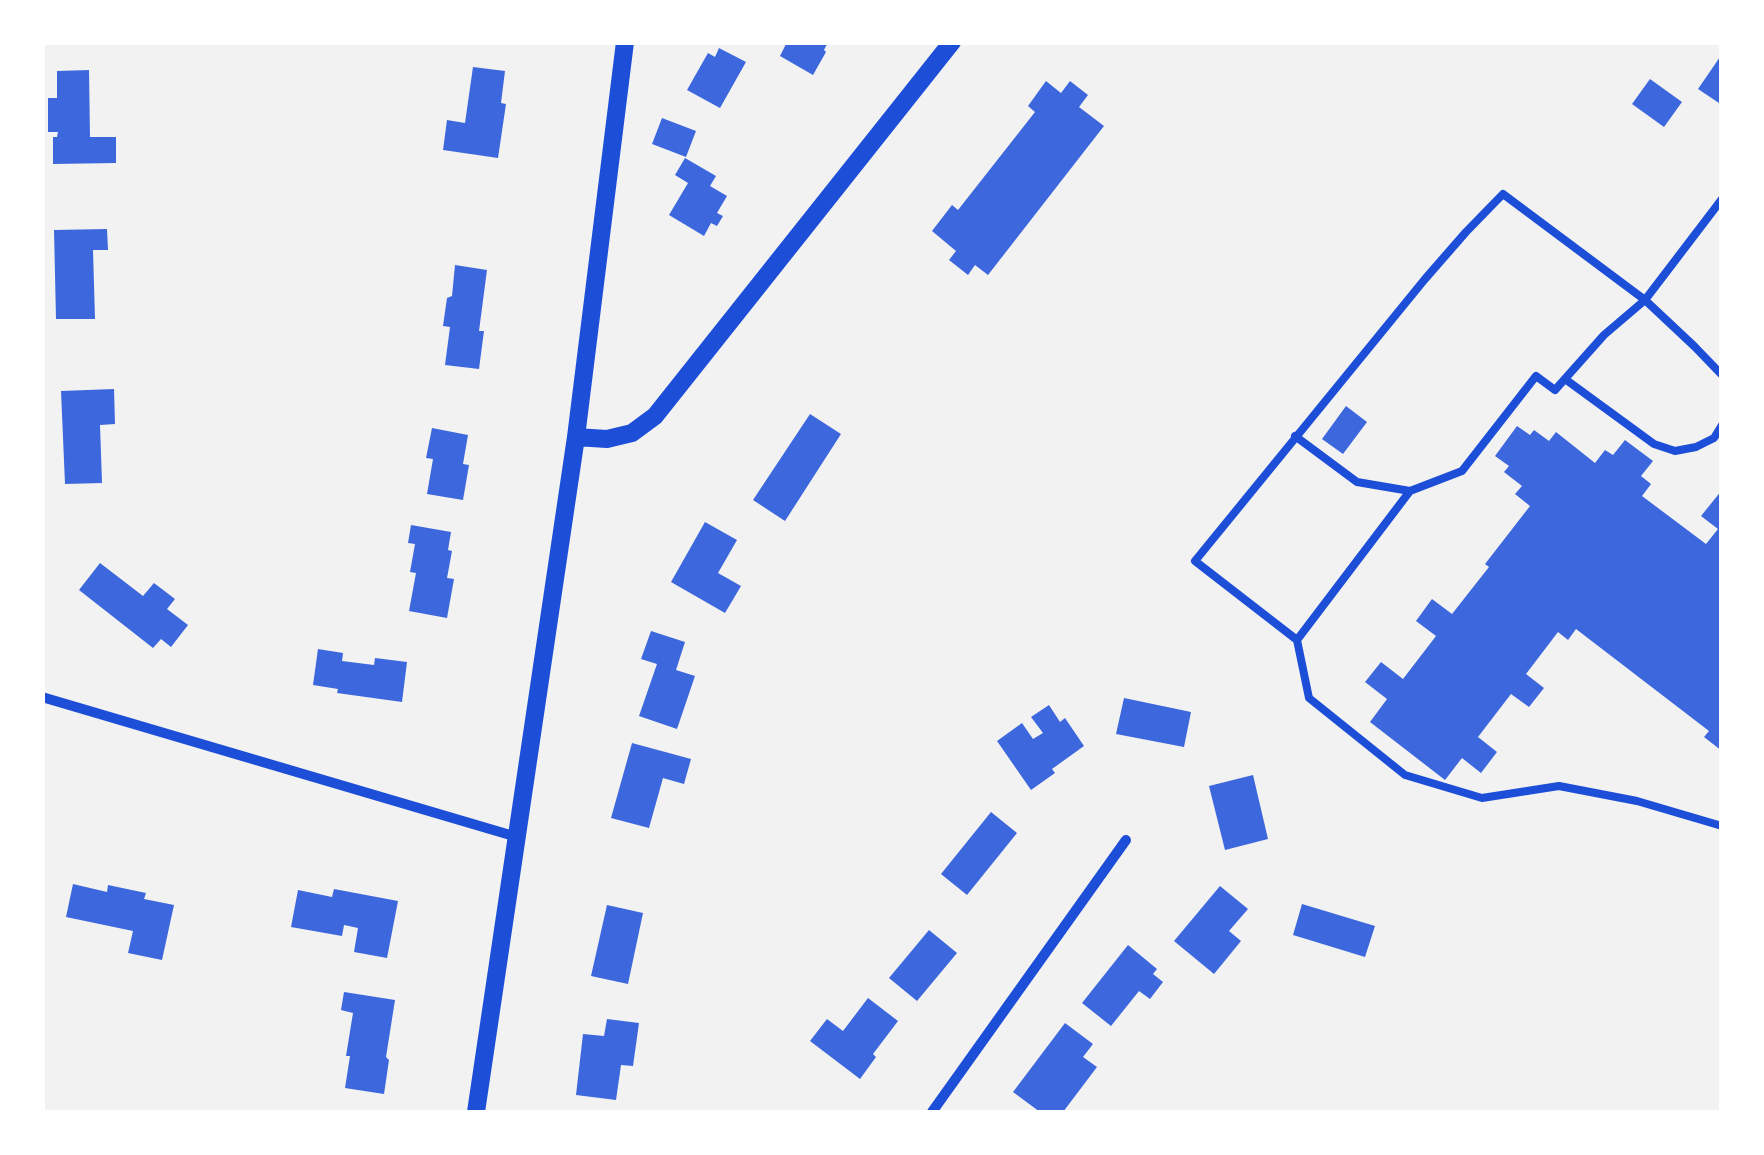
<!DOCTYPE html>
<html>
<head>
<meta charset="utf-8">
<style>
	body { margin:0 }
	#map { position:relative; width:1764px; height:1155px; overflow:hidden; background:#f2f2f2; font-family:"Alegreya Sans",sans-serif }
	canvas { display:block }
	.frame { position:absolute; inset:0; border:45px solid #fff; pointer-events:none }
</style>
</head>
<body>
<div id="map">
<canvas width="1764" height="1155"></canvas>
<div class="frame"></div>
</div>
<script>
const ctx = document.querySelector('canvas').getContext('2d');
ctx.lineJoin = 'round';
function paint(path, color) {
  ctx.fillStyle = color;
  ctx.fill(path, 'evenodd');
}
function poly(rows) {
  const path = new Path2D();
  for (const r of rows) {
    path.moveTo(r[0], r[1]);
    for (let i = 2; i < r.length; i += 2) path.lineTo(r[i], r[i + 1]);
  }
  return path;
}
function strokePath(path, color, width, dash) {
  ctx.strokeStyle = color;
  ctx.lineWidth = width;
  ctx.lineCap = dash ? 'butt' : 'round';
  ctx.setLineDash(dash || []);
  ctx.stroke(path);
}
paint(poly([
	[787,42,828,42,824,50,826,52,813,75,780,56],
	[719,48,746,62,720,108,687,90,708,53,715,57],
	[1722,54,1722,105,1698,89],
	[473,67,505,71,501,103,506,104,498,158,443,150,447,120,465,123],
	[89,70,90,137,116,137,116,163,53,164,53,137,57,137,58,132,48,132,48,98,57,98,57,71],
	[1650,79,1682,102,1664,127,1632,104],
	[1046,81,1061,93,1070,81,1088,95,1079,107,1104,126,988,275,975,265,968,275,949,260,956,251,932,231,952,205,958,210,1035,112,1028,106],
	[662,118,696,131,686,157,652,144],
	[685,158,716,176,710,186,727,196,717,213,723,216,717,226,711,223,704,236,669,215,688,183,675,175],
	[107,229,108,250,93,250,95,319,56,319,54,230],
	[455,265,487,270,479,331,484,331,479,369,445,365,450,327,443,326,447,298,452,296],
	[114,389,115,424,100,425,102,483,65,484,61,391],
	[1346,406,1367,422,1343,454,1322,439],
	[810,414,841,434,785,521,753,500],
	[1517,426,1530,435,1534,430,1549,441,1556,432,1595,463,1605,450,1613,455,1625,440,1653,461,1641,476,1651,484,1642,496,1706,544,1718,529,1701,516,1722,490,1722,751,1704,737,1709,731,1576,629,1568,640,1558,632,1526,674,1544,688,1529,707,1511,694,1478,737,1497,752,1481,773,1462,758,1445,780,1370,722,1387,699,1365,682,1381,662,1403,679,1436,636,1416,621,1432,599,1452,614,1489,567,1485,564,1530,506,1515,494,1522,486,1504,472,1509,466,1495,456],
	[432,428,468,435,463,464,469,465,463,500,427,494,433,459,426,458],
	[705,522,737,540,718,573,741,586,725,613,671,582],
	[411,525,451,532,448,550,452,551,447,578,454,579,447,618,409,611,416,573,410,572,415,544,408,543],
	[100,563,143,596,154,583,175,599,167,609,188,625,171,647,161,639,153,648,79,590],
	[651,631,685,642,676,670,695,676,677,729,639,716,657,664,641,659],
	[318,649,343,653,342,661,374,665,375,658,407,662,402,702,337,693,338,689,313,685],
	[1124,698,1191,712,1184,747,1116,734],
	[1049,705,1060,722,1065,718,1084,746,1052,769,1055,773,1031,790,997,741,1022,723,1033,739,1043,733,1031,717],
	[632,743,691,759,684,784,663,778,649,828,611,818],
	[1253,775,1268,839,1225,850,1209,786],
	[991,812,1017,833,967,895,941,874],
	[73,884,107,892,108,885,146,893,144,899,174,905,162,960,128,953,133,931,66,917],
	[1220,886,1248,909,1229,931,1241,941,1214,974,1174,941],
	[334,889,398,901,387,958,354,952,358,928,344,925,342,936,291,927,298,890,332,897],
	[1302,904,1375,926,1365,957,1293,935],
	[607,905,643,913,628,984,591,976],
	[929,930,957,953,917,1001,889,978],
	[1128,945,1157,969,1153,974,1163,982,1150,999,1139,991,1111,1026,1082,1003],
	[344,992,395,1000,386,1057,389,1060,384,1094,345,1088,350,1056,346,1056,353,1013,341,1010],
	[868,998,898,1021,873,1054,876,1057,860,1079,810,1041,827,1019,843,1031],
	[607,1019,639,1023,633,1066,621,1065,616,1100,576,1095,583,1034,604,1036],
	[1065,1023,1093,1044,1083,1057,1097,1067,1063,1112,1040,1112,1013,1092]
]), '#3d67dc');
strokePath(poly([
	[1722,199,1645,300,1604,335,1555,390,1536,376,1462,471,1410,491,1297,640,1195,561,1425,279,1466,232,1503,194,1645,300,1694,346,1722,375],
	[1565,379,1654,444,1675,451,1696,447,1714,438,1722,425],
	[1295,436,1357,482,1410,491],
	[1297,640,1309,698,1405,775,1482,798,1559,786,1637,801,1722,826]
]), '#1d4ed8', 8);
strokePath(poly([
	[42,697,517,837],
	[932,1112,1126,840]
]), '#1d4ed8', 10);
strokePath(poly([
	[576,437,607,439,632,433,655,416,952,42],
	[476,1112,576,437,625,42]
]), '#1d4ed8', 18);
</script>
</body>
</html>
